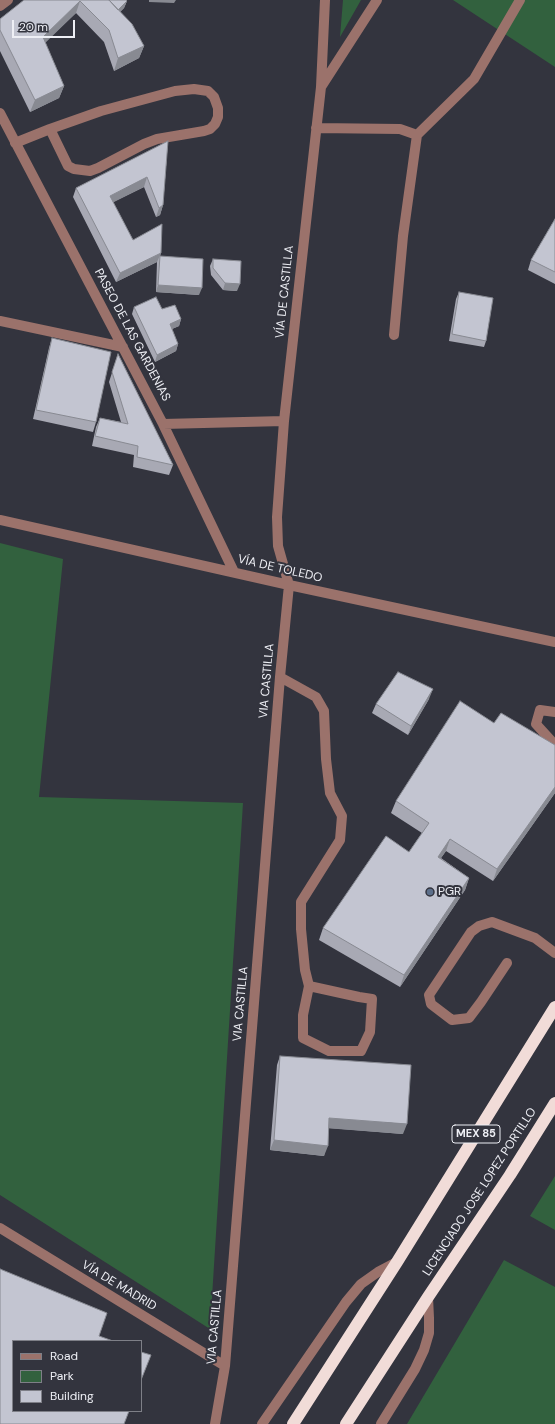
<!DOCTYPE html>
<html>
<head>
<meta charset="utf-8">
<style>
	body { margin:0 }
	#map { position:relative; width:555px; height:1424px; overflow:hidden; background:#33343e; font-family:"DM Sans",sans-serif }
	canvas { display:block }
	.legend { position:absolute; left:12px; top:1340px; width:130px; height:72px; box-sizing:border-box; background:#33343e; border:1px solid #7e7f87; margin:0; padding:5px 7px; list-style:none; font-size:12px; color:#eeeff5 }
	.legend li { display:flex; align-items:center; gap:8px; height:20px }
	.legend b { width:20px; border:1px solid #7e7f87 }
	.scale { position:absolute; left:12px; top:20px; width:63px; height:18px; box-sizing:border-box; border:2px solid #eeeff5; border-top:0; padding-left:5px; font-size:12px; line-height:14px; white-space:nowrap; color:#eeeff5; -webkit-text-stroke:3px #33343e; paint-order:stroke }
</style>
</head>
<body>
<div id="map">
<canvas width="555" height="1424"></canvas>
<ul class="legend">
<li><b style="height:5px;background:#9b726b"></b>Road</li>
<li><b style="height:11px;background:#32613e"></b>Park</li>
<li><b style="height:11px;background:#c3c5d1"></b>Building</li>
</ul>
<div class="scale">20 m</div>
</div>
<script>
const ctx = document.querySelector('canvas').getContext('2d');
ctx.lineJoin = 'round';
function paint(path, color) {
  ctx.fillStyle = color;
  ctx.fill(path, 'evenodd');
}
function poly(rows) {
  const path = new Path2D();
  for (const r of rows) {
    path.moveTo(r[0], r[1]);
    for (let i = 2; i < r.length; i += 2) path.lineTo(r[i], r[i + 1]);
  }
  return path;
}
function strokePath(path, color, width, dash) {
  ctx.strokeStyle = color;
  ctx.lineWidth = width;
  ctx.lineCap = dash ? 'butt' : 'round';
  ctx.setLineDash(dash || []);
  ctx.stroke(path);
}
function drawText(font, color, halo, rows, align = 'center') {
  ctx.font = font + ' "DM Sans",sans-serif';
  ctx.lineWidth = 4;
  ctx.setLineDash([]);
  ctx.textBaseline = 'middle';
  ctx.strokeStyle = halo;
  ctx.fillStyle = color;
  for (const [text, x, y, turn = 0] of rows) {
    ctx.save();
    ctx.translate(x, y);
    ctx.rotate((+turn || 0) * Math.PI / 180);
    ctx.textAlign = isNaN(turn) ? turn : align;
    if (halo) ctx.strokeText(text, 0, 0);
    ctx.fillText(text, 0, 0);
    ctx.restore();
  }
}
paint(poly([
	[343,0,361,0,340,37],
	[453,0,555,0,555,67],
	[0,543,63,559,39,797,243,803,210,1329,0,1195],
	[555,1176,555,1230,530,1216],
	[504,1260,555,1287,555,1424,407,1424]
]), '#32613e');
strokePath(poly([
	[0,6,8,0],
	[321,87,377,0],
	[0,113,163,424,234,572],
	[316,128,400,129,417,135,403,236,394,335],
	[417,135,474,79,520,0],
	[15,143,50,129,101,111,175,91,194,89,208,91,214,97,218,108,218,117,215,124,210,129,204,131,157,139,144,144,98,168,90,171,74,169,68,166,50,129],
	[0,321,123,347],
	[163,424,284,421],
	[0,520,289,585,555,642],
	[280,677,316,697,324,711,326,759,330,793,342,816,340,840,301,902,301,929,305,970,309,986,359,997,372,999,370,1032,361,1051,329,1051,303,1038,303,1015,309,986],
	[555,712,540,710,536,724,555,745],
	[507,963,481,1002,469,1018,452,1020,431,1004,429,995,471,932,479,926,492,922,535,938,555,953],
	[0,1228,225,1366],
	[215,1424,225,1366,280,677,289,585,278,546,277,517,284,421,321,87,325,0],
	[262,1424,346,1302,361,1284,378,1272,397,1262],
	[381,1424,415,1369,424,1350,429,1333,429,1318,428,1297]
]), '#9b726b', 10);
strokePath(poly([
	[293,1424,397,1262,555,1007],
	[346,1424,428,1297,510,1175,555,1103]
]), '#f1dcd8', 12);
paint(poly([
	[24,0,127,1,124,8,120,12,144,46,139,58,114,71,104,42,76,13,45,42,64,86,59,98,30,112,0,51,0,19],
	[168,141,163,205,160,215,156,217,144,187,113,202,133,240,161,253,160,256,199,295,156,292,157,262,116,282,73,197,76,188],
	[555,219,555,284,528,270,531,260],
	[213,259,237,291,223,290,211,275,210,266],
	[459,292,486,341,484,347,449,341,456,299],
	[134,307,162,309,181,319,179,326,172,329,178,344,176,351,155,362,132,314],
	[52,338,96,422,93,432,33,419,49,348],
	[118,354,173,465,169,475,133,467,134,455,92,446,96,427,100,418,121,422,109,382],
	[429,699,408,735,372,713,376,704],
	[494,723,555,745,555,793,493,881,446,851,441,858,469,878,465,890,400,987,319,940,323,928,409,852,422,833,391,813,396,801],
	[280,1056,403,1134,329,1128,324,1156,270,1150,277,1065]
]), '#a8a9b4');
paint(poly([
	[149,0,176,0,174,3,149,2],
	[80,1,76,13,39,49,43,37],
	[127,1,124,8,112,20,115,13],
	[144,46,139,58,114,71,118,58],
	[64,86,59,98,30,112,35,100],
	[147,177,144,187,106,206,110,196],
	[163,205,160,215,156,217,159,208],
	[161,253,157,262,116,282,120,273],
	[225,283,240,284,237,291,223,290],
	[158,285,202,288,199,295,156,292],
	[181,319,179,326,167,331,170,324],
	[178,344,176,351,155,362,157,355],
	[433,689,429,699,408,735,411,726],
	[555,787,555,793,493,881,497,869],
	[450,839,446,851,433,869,438,857],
	[469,878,465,890,400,987,404,975],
	[329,1118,407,1124,403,1134,325,1128],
	[274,1140,328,1146,324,1156,270,1150]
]), '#888a92');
const building = poly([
	[24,0,109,0,132,24,144,46,118,58,109,30,80,1,43,37,64,86,35,100,0,30,0,19,24,0],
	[109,0,126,0,127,1,118,10,109,0],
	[168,141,163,205,159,208,147,177,110,196,133,240,162,224,161,253,120,273,76,188,168,141],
	[555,219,555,272,531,260,555,219],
	[160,256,203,259,202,288,158,285,160,256],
	[213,259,241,261,240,284,225,283,213,268,213,259],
	[459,292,493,298,486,341,452,334,459,292],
	[156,297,162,309,175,305,181,319,170,324,178,344,157,355,134,307,156,297],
	[52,338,111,352,96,422,36,410,52,338],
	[118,354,173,465,137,457,138,446,95,436,100,418,128,424,112,372,118,354],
	[398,672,433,689,411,726,376,704,398,672],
	[460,701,494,723,501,713,555,745,555,787,497,869,450,839,438,857,469,878,404,975,323,928,386,836,409,852,429,823,396,801,460,701],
	[280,1056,411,1065,407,1124,329,1118,328,1146,274,1140,280,1056],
	[0,1269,107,1313,99,1336,113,1341,13,1341,13,1411,129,1411,124,1424,0,1424,0,1269],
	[141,1352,151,1355,141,1380,141,1352]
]);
paint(building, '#c3c5d1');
strokePath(building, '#888a92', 1);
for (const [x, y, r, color] of [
	[430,892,4,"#5c6f8a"]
]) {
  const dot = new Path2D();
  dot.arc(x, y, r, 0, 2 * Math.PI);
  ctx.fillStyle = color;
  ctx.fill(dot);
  strokePath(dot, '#33343e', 1.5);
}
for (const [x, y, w] of [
	[476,1134,48]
]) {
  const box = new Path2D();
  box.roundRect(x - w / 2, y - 9, w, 18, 3);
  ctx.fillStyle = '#33343e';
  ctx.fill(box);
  strokePath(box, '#eeeff5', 1);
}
drawText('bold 11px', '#eeeff5', null, [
	["MEX 85",476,1134]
]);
drawText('12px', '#eeeff5', '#33343e', [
	["VÍA DE CASTILLA",285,292,-84],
	["PASEO DE LAS GARDENIAS",132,335,62],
	["VÍA DE TOLEDO",280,569,13],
	["VIA CASTILLA",267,681,-85],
	["VIA CASTILLA",241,1004,-85],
	["LICENCIADO JOSE LOPEZ PORTILLO",480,1192,-57],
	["VÍA DE MADRID",119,1286,31],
	["VIA CASTILLA",215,1327,-85]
]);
drawText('12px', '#eeeff5', '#33343e', [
	["PGR",438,892]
], 'left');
</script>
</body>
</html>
